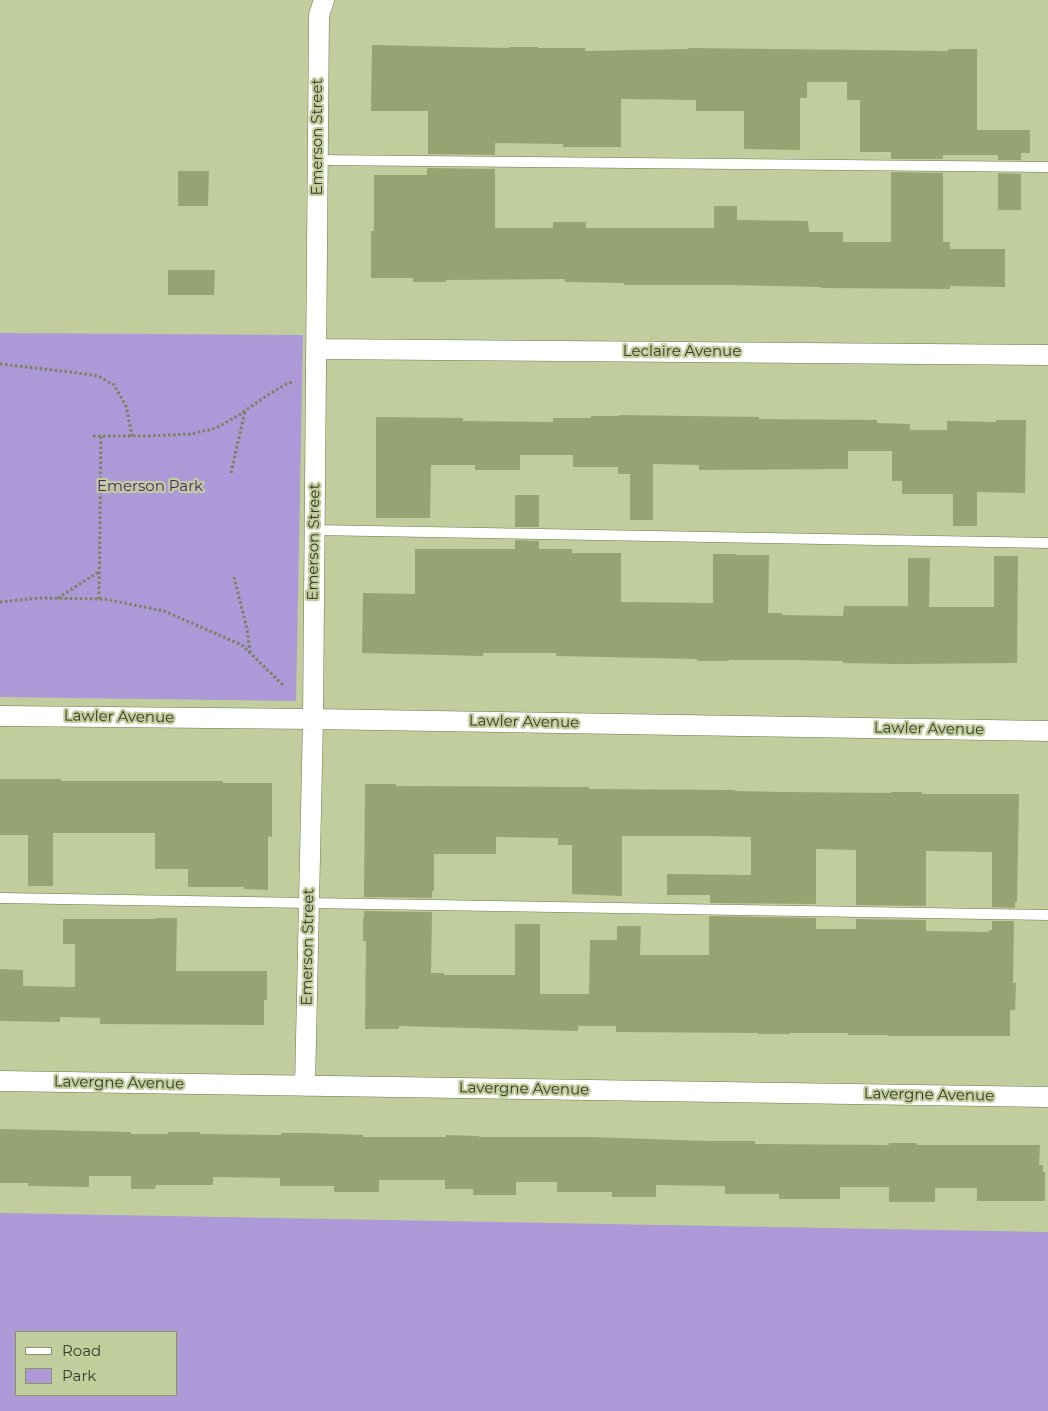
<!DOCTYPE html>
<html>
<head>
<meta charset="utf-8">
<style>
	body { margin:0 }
	#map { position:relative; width:1048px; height:1411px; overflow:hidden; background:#c1cd9c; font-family:Montserrat,sans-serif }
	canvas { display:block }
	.legend { position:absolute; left:15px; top:1331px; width:162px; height:65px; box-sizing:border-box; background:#c1cd9c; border:1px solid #8a936e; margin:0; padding:6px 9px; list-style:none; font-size:15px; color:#373b28 }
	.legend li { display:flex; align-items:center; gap:10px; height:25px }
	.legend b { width:25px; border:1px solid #8a936e }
</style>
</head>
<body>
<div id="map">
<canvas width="1048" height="1411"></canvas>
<ul class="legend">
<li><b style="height:6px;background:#fff"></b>Road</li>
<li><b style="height:14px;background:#ad99d8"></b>Park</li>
</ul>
</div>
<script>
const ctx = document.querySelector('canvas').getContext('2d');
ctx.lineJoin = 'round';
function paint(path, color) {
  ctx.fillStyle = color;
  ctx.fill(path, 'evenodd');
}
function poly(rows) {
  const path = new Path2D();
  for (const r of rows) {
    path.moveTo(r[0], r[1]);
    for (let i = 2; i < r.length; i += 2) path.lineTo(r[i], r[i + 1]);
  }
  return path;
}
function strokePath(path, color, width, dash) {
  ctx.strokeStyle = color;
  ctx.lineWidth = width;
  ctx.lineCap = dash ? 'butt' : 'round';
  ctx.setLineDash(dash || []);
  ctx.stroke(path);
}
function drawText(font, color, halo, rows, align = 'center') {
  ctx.font = font + ' Montserrat,sans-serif';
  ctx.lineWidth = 4.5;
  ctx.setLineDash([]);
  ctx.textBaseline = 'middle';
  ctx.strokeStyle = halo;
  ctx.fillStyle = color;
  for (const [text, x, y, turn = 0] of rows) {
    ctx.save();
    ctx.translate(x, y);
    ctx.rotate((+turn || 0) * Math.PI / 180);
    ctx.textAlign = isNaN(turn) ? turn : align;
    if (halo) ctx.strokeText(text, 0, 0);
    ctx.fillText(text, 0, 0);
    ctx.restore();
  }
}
paint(poly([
	[0,333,303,335,296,701,0,697],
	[0,1213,1048,1232,1048,1411,0,1411],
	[16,1332,176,1332,176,1395,16,1395]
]), '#ad99d8');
paint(poly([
	[372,45,509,48,509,47,538,47,538,48,585,48,585,51,688,49,688,48,948,51,948,49,977,49,977,130,1030,130,1030,153,1021,153,1021,160,998,160,998,155,943,155,943,159,891,159,891,152,860,152,860,100,847,100,847,82,807,82,807,98,800,98,800,150,744,149,744,111,696,111,696,100,621,99,621,147,563,147,563,144,495,143,495,155,428,154,428,111,371,111],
	[427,168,495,169,495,228,553,228,553,222,586,222,586,228,714,228,714,206,737,206,737,220,808,221,809,232,843,232,843,242,891,242,891,172,943,173,943,242,950,242,950,249,1005,249,1005,287,950,286,950,289,821,288,821,287,729,285,624,285,624,283,565,282,565,279,446,280,446,282,413,282,413,278,371,278,371,231,374,231,374,175,427,175],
	[178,171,209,171,208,206,178,206],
	[998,173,1021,174,1021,210,998,210],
	[168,270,215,270,214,295,168,295],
	[619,415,759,417,759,419,877,420,877,423,910,424,910,430,947,430,947,421,996,422,996,420,1026,420,1025,493,977,492,977,526,953,526,953,494,902,494,902,481,892,481,892,451,848,451,848,469,699,470,699,465,653,464,653,520,630,520,630,474,618,474,618,467,573,467,573,455,520,455,520,470,475,470,475,465,431,465,430,518,376,518,376,417,463,418,463,421,553,422,553,418,591,418,591,416,619,416],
	[515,495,539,495,539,527,515,527],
	[515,540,539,541,539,549,572,549,572,553,621,553,621,602,713,603,713,554,736,554,736,555,769,555,768,613,782,613,782,615,843,616,844,606,908,606,908,558,930,558,929,607,994,607,994,556,1018,556,1017,663,896,664,843,663,843,661,794,660,729,660,729,661,697,661,697,659,556,656,556,653,483,653,483,656,362,653,363,593,415,594,415,549,515,549],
	[0,779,61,779,61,781,223,781,223,783,272,783,272,837,268,836,268,890,244,889,244,887,188,887,188,869,155,869,155,833,53,833,53,886,28,886,28,835,0,835],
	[365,784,396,784,396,786,589,787,589,789,735,790,735,791,784,792,891,793,891,792,922,792,922,794,1019,794,1017,902,1015,902,1015,908,992,907,992,852,926,851,926,906,856,905,856,850,816,849,816,904,710,903,710,895,667,895,667,874,751,875,751,837,707,836,622,836,622,896,572,894,572,845,558,845,558,838,496,837,496,854,434,854,434,891,432,891,432,898,364,897],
	[364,911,432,912,431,973,444,973,444,975,515,975,515,924,540,924,540,994,589,994,590,940,617,940,617,926,641,926,640,955,709,955,709,916,816,918,816,929,856,929,856,919,926,920,926,930,927,931,989,932,989,930,992,930,992,921,1014,921,1013,983,1016,983,1015,1010,1010,1010,1010,1036,889,1036,889,1035,848,1035,848,1033,790,1033,790,1034,758,1034,758,1033,616,1032,616,1026,578,1026,578,1031,399,1026,399,1029,365,1029,366,941,363,941,363,918,364,918],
	[155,918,177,918,176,971,267,971,267,1000,264,1000,264,1025,100,1024,100,1018,60,1017,60,1022,0,1021,0,969,23,970,23,986,75,987,75,944,63,944,63,919,155,919],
	[0,1129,131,1132,131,1134,168,1134,168,1132,200,1132,200,1134,281,1135,281,1133,310,1133,363,1135,363,1137,446,1137,446,1135,479,1136,479,1137,591,1137,707,1141,755,1141,755,1144,889,1145,889,1143,917,1143,917,1145,1040,1145,1039,1165,1043,1165,1043,1172,1045,1172,1045,1201,977,1201,977,1188,935,1188,935,1202,889,1202,889,1187,840,1187,840,1199,779,1199,779,1194,725,1194,725,1186,656,1185,656,1197,612,1197,612,1192,557,1192,557,1182,516,1182,516,1195,473,1195,473,1189,445,1189,445,1180,379,1180,379,1192,334,1192,334,1186,280,1186,280,1178,213,1177,213,1185,156,1185,155,1189,131,1189,131,1176,89,1176,89,1187,28,1186,29,1183,0,1183]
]), '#98a374');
const lane = poly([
	[318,160,1048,167],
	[314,530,1048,543],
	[0,898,1048,915]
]);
const street = poly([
	[316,349,1048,355],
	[0,716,313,719,1048,731],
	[0,1081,1048,1097],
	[305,1086,313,719,319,15,324,0]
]);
strokePath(lane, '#6d774a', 11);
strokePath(street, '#6d774a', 21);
strokePath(poly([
	[0,364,71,372,98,376,114,385,126,406,132,436],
	[93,436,147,436,191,434,216,428,239,415,266,396,288,383,293,382],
	[231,473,245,411],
	[234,577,247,629,250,652],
	[58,598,100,571],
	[99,599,101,436],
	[0,602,41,598,104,599,164,611,242,645,284,686]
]), '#7a8260', 3, [2.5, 2.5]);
strokePath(lane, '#fff', 10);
strokePath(street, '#fff', 20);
drawText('15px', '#373b28', '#c1cd9c', [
	["Emerson Street",318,137,-90],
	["Leclaire Avenue",682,352],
	["Emerson Street",314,542,-89],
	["Lawler Avenue",119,717,1],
	["Lawler Avenue",524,722,1],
	["Lawler Avenue",929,729,1],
	["Emerson Street",308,947,-89],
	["Lavergne Avenue",119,1083,1],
	["Lavergne Avenue",524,1089,1],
	["Lavergne Avenue",929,1095,1]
]);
drawText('15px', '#461e78', '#c1cd9c', [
	["Emerson Park",150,487]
]);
</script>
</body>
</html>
